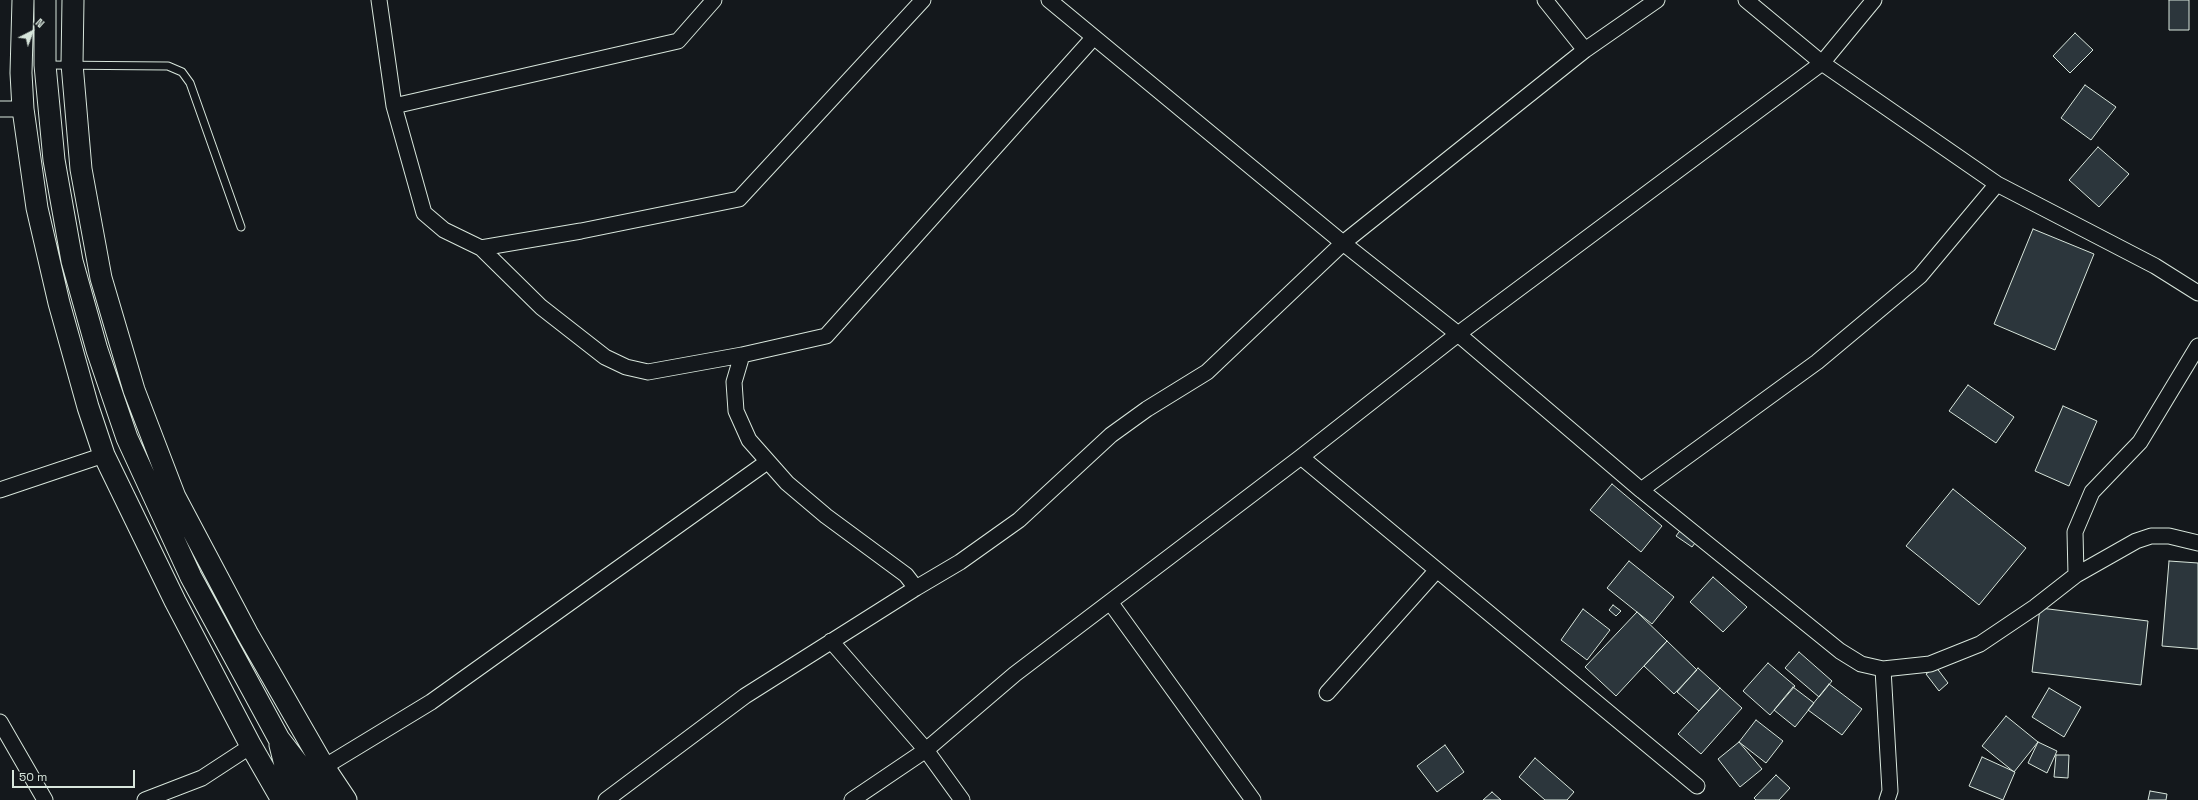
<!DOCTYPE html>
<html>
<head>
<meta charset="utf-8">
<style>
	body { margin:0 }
	#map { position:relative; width:2198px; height:800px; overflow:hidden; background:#14181c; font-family:"Space Grotesk",sans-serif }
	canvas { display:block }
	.north { position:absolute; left:12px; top:12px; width:40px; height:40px; -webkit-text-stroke:3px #14181c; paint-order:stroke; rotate:42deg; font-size:11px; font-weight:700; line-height:16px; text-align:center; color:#d8e6dc }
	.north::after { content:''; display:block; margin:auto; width:14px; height:18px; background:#d8e6dc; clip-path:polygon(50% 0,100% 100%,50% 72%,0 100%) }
	.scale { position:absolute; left:12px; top:770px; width:123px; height:18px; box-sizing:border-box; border:2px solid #d8e6dc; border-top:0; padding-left:5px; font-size:12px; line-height:14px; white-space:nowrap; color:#d8e6dc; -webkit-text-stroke:3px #14181c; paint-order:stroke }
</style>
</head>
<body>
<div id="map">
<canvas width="2198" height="800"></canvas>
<div class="north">N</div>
<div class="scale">50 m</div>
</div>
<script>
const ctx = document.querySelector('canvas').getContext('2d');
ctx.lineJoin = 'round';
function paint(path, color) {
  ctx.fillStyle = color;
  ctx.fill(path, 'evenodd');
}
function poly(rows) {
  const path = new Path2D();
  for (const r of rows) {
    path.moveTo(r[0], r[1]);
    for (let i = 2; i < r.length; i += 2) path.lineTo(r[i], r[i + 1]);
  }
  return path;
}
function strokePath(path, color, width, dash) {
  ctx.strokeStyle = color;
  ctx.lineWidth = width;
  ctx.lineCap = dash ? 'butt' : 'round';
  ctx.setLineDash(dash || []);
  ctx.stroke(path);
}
const building = poly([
	[2169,0,2189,0,2189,30,2169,30,2169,0],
	[2075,33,2093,50,2070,73,2053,56,2075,33],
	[2085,85,2116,107,2091,140,2061,118,2085,85],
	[2098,147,2129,174,2099,207,2069,180,2098,147],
	[2033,229,2094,254,2055,350,1994,324,2033,229],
	[1968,385,2014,417,1996,443,1949,411,1968,385],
	[2063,406,2097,421,2069,486,2035,471,2063,406],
	[1612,484,1662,526,1641,552,1590,510,1612,484],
	[1953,489,2026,548,1979,605,1906,546,1953,489],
	[1682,528,1698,539,1692,547,1676,536,1682,528],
	[1629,561,1674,597,1652,624,1607,588,1629,561],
	[2169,561,2198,563,2198,649,2162,646,2169,561],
	[1713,577,1747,607,1723,632,1690,602,1713,577],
	[1613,605,1621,611,1616,616,1609,610,1613,605],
	[2040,608,2148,621,2141,685,2032,672,2040,608],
	[1583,609,1610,630,1587,660,1561,640,1583,609],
	[1637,612,1667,641,1616,696,1585,667,1637,612],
	[1667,641,1697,670,1674,694,1644,666,1667,641],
	[1799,652,1832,681,1819,697,1785,668,1799,652],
	[1768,663,1795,686,1770,715,1743,691,1768,663],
	[1936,667,1948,683,1939,691,1926,674,1936,667],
	[1698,668,1720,688,1699,711,1677,692,1698,668],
	[1829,684,1862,709,1842,735,1808,710,1829,684],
	[1793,687,1814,703,1795,727,1774,710,1793,687],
	[1720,688,1742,708,1701,754,1678,734,1720,688],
	[2049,688,2081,707,2064,737,2032,717,2049,688],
	[2006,716,2038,742,2014,772,1982,746,2006,716],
	[1756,720,1783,741,1766,763,1739,742,1756,720],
	[1739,742,1762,769,1740,787,1718,759,1739,742],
	[2038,742,2057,751,2047,773,2028,763,2038,742],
	[1445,745,1464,772,1437,792,1417,766,1445,745],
	[2056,755,2069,755,2068,778,2054,777,2056,755],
	[1982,757,2015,772,2003,800,1969,786,1982,757],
	[1535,758,1574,792,1567,800,1545,800,1519,777,1535,758],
	[1776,775,1790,788,1779,800,1756,800,1754,798,1776,775],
	[2150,791,2167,794,2166,800,2148,800,2150,791],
	[1492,792,1501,800,1483,800,1492,792]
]);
paint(building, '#2c363c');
strokePath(building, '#d8e6dc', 1);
const lane = poly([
	[48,65,168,66,182,72,190,83,241,227]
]);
const street = poly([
	[379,0,394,106,424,213,444,230,481,248,541,307,605,357,626,367,648,372,742,355,826,336,1094,37],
	[1049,0,1343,243,1458,334,1641,490,1840,651,1861,664,1883,669,1930,664,1980,644,2035,607,2076,575,2136,541,2151,536,2169,536,2198,543],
	[1545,0,1585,50],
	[1746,0,1822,63,1997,184,2155,266,2198,293],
	[394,106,678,41,714,0],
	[0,109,23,109],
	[481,248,581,231,739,199,923,0],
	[742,355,734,382,736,411,749,440,787,483,826,516,906,575,916,588],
	[1301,457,1697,786],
	[0,490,104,455],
	[1641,490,1817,362,1920,276,1997,184],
	[2076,575,2075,532,2092,492,2140,442,2198,346],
	[1110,602,1253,800],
	[831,641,926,750,962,800],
	[1883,669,1890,791,1887,800],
	[1327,693,1437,570],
	[0,722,45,800],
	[324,767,431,702,767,462],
	[145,800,202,778,251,746],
	[606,800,745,696,916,588,960,562,1019,520,1111,435,1147,409,1207,372,1343,243,1585,50,1657,0],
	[852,800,926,750,1015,674,1301,457,1458,334,1822,63,1874,0]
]);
const secondary = poly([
	[23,0,21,73,23,109,37,208,59,303,88,407,104,455,175,601,251,746,282,800],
	[45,0,45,65,54,160,72,261,97,350,127,438,191,577,279,739,326,800],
	[73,0,72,64,81,169,101,278,134,390,175,497,247,633,324,767,346,800],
	[280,745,287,773,303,800]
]);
strokePath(lane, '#d8e6dc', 9);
strokePath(street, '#d8e6dc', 17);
strokePath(secondary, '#d8e6dc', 23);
strokePath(lane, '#14181c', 7);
strokePath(street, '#14181c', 15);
strokePath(secondary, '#14181c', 21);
</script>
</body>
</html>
